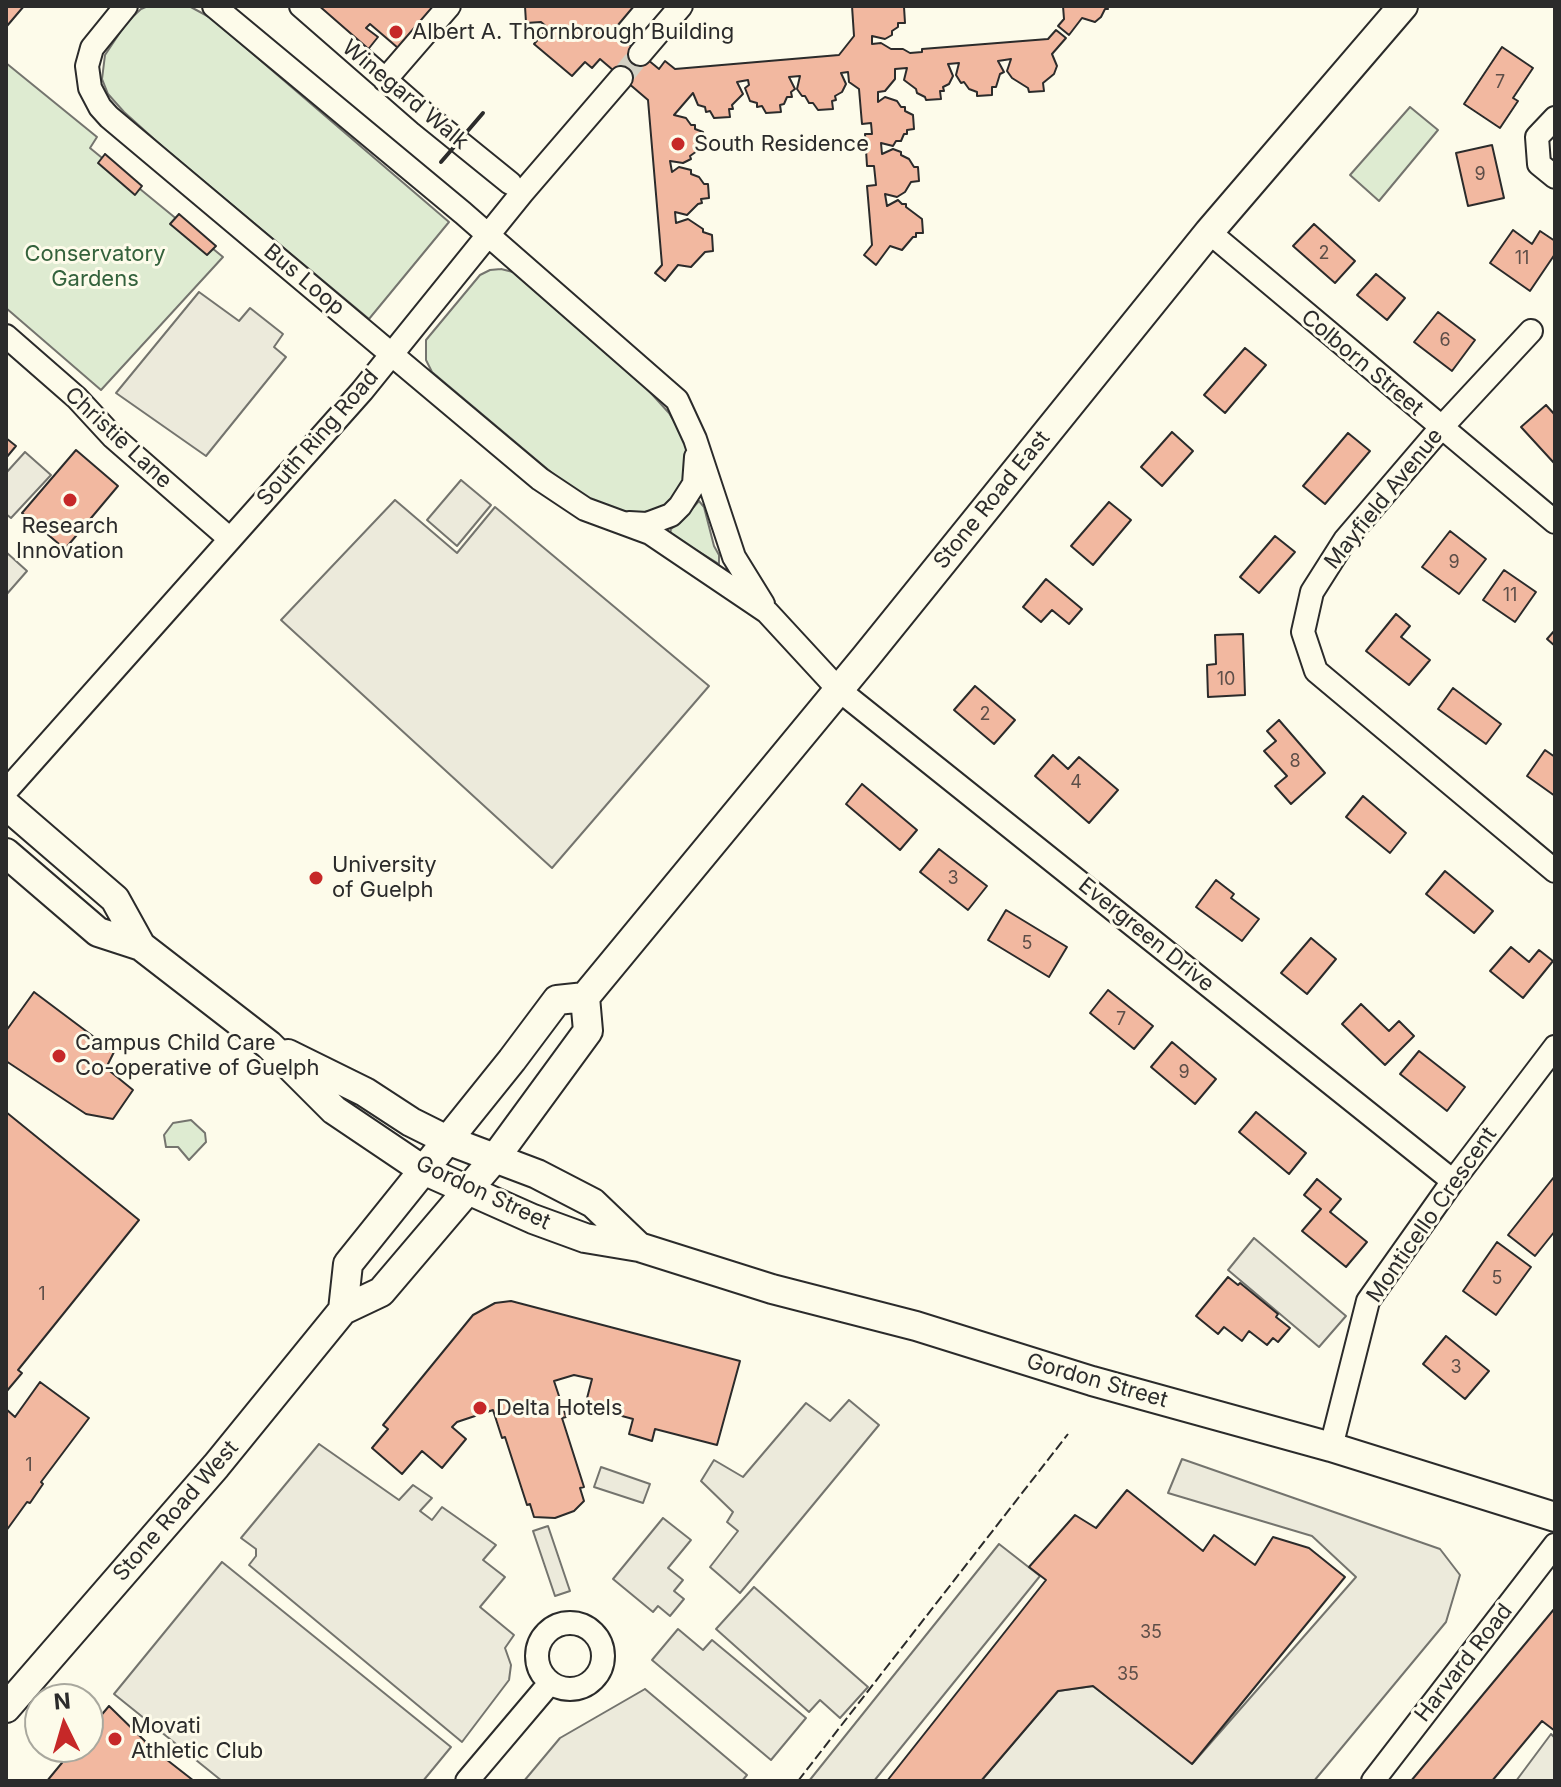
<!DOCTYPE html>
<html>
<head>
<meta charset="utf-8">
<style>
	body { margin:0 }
	#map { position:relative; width:1561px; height:1787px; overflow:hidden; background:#fdfbea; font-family:Inter,sans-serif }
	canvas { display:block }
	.frame { position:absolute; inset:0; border:8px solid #2b2b2b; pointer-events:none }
	.north { position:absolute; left:24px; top:1683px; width:80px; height:80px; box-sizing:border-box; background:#fdfbea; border:2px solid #a9a89e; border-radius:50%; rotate:355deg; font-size:22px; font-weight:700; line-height:32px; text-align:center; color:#2b2b2b }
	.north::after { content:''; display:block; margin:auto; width:28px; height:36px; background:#c62828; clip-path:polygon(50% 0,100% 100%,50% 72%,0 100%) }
</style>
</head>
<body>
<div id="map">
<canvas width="1561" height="1787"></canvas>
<div class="frame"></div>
<div class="north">N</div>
</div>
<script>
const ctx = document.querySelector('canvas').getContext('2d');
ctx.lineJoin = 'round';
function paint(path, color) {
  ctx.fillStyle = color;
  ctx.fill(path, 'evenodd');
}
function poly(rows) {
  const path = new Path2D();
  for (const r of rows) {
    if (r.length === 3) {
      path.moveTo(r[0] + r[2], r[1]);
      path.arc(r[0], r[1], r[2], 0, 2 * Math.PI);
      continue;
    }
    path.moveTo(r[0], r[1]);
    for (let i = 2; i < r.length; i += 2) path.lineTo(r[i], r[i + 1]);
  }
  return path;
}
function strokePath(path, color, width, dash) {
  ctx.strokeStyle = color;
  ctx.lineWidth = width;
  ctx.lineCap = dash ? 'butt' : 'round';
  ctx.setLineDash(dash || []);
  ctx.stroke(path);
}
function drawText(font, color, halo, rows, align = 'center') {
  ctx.font = font + ' Inter,sans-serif';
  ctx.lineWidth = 6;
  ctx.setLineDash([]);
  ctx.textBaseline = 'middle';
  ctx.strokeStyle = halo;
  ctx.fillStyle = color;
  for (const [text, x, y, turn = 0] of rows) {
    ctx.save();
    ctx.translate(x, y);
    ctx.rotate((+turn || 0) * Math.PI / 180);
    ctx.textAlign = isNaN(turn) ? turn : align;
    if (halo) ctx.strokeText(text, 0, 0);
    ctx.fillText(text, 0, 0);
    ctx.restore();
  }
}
const green = poly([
	[148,6,189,6,211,18,449,222,369,319,164,148,124,112,108,94,102,79,105,55,127,22,141,9,148,6],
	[6,63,97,137,90,148,223,257,101,390,6,308,6,63],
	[1410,107,1438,130,1379,201,1350,175,1410,107],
	[501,269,513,272,640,381,669,413,686,441,689,466,686,486,662,512,635,516,604,507,577,494,432,372,426,360,426,340,480,275,490,270,501,269],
	[699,501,704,507,714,546,719,555,719,564,670,534,671,529,681,521,699,501],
	[191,1120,205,1133,206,1142,189,1160,178,1147,166,1147,164,1135,173,1123,191,1120]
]);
paint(green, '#deebd1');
strokePath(green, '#74746e', 2);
const parking = poly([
	[199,292,239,321,250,308,283,334,274,347,286,357,206,456,116,393,199,292],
	[25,452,51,475,11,518,6,514,6,473,25,452],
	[461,480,491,505,457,546,427,520,461,480],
	[395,500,457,553,495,507,709,686,552,868,281,620,395,500],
	[6,552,27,571,6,595,6,552],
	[1254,1238,1346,1316,1319,1347,1228,1270,1254,1238],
	[849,1400,879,1425,740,1593,710,1567,738,1531,727,1522,733,1512,701,1481,714,1460,743,1477,806,1403,830,1421,849,1400],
	[319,1444,399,1500,413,1485,432,1498,420,1511,432,1520,442,1507,496,1545,483,1560,505,1577,480,1607,514,1635,505,1648,511,1665,509,1680,462,1742,249,1565,256,1556,256,1549,241,1538,319,1444],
	[1182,1459,1440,1549,1460,1575,1446,1622,1314,1781,981,1781,1058,1691,1093,1686,1193,1763,1356,1577,1312,1536,1168,1493,1182,1459],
	[601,1467,650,1484,643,1503,594,1487,601,1467],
	[663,1518,691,1540,668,1568,683,1580,674,1591,684,1599,670,1616,658,1606,653,1612,613,1579,663,1518],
	[548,1526,570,1591,555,1596,533,1531,548,1526],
	[999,1544,1040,1576,874,1781,809,1781,999,1544],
	[222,1562,451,1747,423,1781,222,1781,114,1694,222,1562],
	[754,1587,868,1687,840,1718,820,1700,809,1712,716,1629,754,1587],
	[678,1629,703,1650,712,1640,806,1718,771,1760,652,1660,678,1629],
	[645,1689,747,1775,742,1781,524,1781,560,1738,645,1689],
	[1551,1734,1555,1738,1555,1781,1516,1781,1551,1734]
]);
paint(parking, '#eceadb');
strokePath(parking, '#74746e', 2);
const building = poly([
	[6,6,24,6,7,26,6,26,6,6],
	[311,6,434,6,398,48,370,24,366,28,378,37,366,52,311,6],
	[525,6,634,6,613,31,659,69,665,61,675,69,839,55,854,36,852,6,904,7,905,23,898,23,898,27,892,31,892,35,885,39,872,36,872,44,881,43,891,49,903,49,910,53,922,52,922,49,1048,39,1056,30,1066,38,1052,54,1057,66,1054,74,1043,83,1044,91,1029,92,1028,88,1012,78,1007,71,1011,59,998,61,1004,72,1000,74,996,87,992,87,992,95,977,96,977,92,969,89,964,82,961,83,956,75,959,63,948,64,953,76,949,84,943,87,944,91,940,91,941,99,926,100,925,97,917,93,916,89,904,80,907,68,895,69,895,79,885,91,878,92,878,102,885,97,897,101,901,107,905,107,905,111,913,115,914,129,907,130,907,134,904,134,901,141,896,141,893,146,881,143,882,154,893,149,901,152,901,155,909,159,914,167,918,167,919,181,911,182,905,192,897,197,885,194,887,206,898,200,902,204,906,204,906,207,922,219,923,233,916,233,916,237,913,237,902,250,890,246,876,265,864,255,872,245,867,186,876,185,874,166,867,166,865,134,872,134,871,123,862,124,859,89,849,82,848,72,841,73,846,84,842,92,835,96,836,100,832,101,833,109,818,110,813,103,809,103,805,96,802,96,797,89,800,76,789,77,795,89,791,92,792,97,787,97,784,104,780,105,781,112,766,113,762,106,757,107,757,103,750,101,745,88,749,85,748,80,737,82,743,94,732,105,733,109,729,109,730,117,714,118,710,111,706,112,705,107,698,105,693,93,674,115,686,118,691,125,695,125,695,129,703,132,705,147,697,148,697,151,690,156,691,159,683,163,670,161,672,172,679,167,691,170,691,174,699,177,704,184,708,184,709,198,701,199,702,203,698,204,687,215,675,212,676,223,688,219,703,229,703,232,712,235,713,251,705,252,691,267,678,265,665,281,655,273,662,265,648,100,600,59,592,68,585,62,572,76,534,44,548,28,541,22,526,23,525,6],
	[1063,6,1107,6,1108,9,1105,9,1101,17,1095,22,1082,18,1069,35,1058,26,1064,19,1063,6],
	[1502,47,1533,68,1513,98,1518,101,1500,128,1464,104,1502,47],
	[1492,145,1504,198,1468,206,1456,153,1492,145],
	[105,154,142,186,135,195,98,163,105,154],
	[179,214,216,246,207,255,170,224,179,214],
	[1314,224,1355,261,1335,283,1293,246,1314,224],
	[1513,230,1532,244,1540,231,1555,241,1555,254,1530,291,1490,263,1513,230],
	[1376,274,1405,298,1387,320,1357,295,1376,274],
	[1438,312,1475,340,1452,371,1414,342,1438,312],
	[1245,348,1266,365,1225,413,1204,395,1245,348],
	[1546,405,1555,415,1554,463,1521,427,1546,405],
	[1172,432,1193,451,1162,486,1141,467,1172,432],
	[1348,433,1370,451,1325,504,1303,486,1348,433],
	[6,438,16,446,6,458,6,438],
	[76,450,118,486,65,549,22,513,76,450],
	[1109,502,1131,520,1093,565,1071,546,1109,502],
	[1450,531,1486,559,1459,594,1422,567,1450,531],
	[1275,536,1295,552,1259,593,1240,577,1275,536],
	[1504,570,1536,592,1515,622,1483,600,1504,570],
	[1046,579,1082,609,1069,624,1052,610,1041,622,1023,607,1046,579],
	[1396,614,1410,626,1401,637,1430,660,1409,685,1366,651,1396,614],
	[1555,630,1555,646,1547,639,1555,630],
	[1243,634,1245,695,1208,697,1207,665,1216,664,1215,635,1243,634],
	[975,686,1015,720,994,744,954,710,975,686],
	[1453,688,1501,724,1486,744,1438,709,1453,688],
	[1279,720,1325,773,1291,804,1275,786,1287,776,1264,751,1276,741,1267,731,1279,720],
	[1545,750,1555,757,1555,796,1527,776,1545,750],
	[1053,755,1068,769,1079,757,1118,790,1089,823,1035,776,1053,755],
	[862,784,917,830,900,850,846,804,862,784],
	[1363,796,1406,833,1390,853,1346,817,1363,796],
	[939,849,987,886,968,910,920,872,939,849],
	[1445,871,1493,911,1474,933,1426,894,1445,871],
	[1216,880,1234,894,1231,898,1259,919,1242,941,1196,907,1216,880],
	[1006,910,1067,947,1049,977,988,940,1006,910],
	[1311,938,1336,959,1307,994,1281,973,1311,938],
	[1511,947,1529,962,1539,950,1553,961,1523,998,1490,971,1511,947],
	[1108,990,1153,1026,1134,1049,1090,1013,1108,990],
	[34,992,114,1052,106,1068,133,1090,113,1119,86,1114,6,1061,6,1031,34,992],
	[1361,1004,1389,1031,1399,1021,1414,1036,1385,1065,1342,1024,1361,1004],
	[1172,1042,1216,1079,1195,1104,1151,1067,1172,1042],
	[1419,1051,1465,1087,1447,1111,1400,1074,1419,1051],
	[6,1112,139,1220,18,1370,22,1373,6,1392,6,1112],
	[1256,1112,1306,1153,1289,1174,1239,1132,1256,1112],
	[1554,1177,1555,1231,1535,1256,1508,1235,1554,1177],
	[1317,1179,1341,1199,1330,1212,1367,1242,1346,1267,1302,1231,1321,1209,1304,1195,1317,1179],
	[1497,1242,1531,1267,1496,1315,1463,1291,1497,1242],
	[1228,1277,1238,1285,1240,1283,1278,1314,1276,1317,1290,1328,1278,1342,1273,1338,1267,1345,1249,1331,1242,1341,1224,1327,1218,1334,1196,1316,1228,1277],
	[511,1301,740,1361,717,1445,655,1429,652,1441,629,1434,633,1419,585,1406,592,1379,574,1375,554,1381,566,1417,562,1418,584,1487,580,1488,584,1501,574,1511,555,1518,534,1517,530,1504,527,1505,505,1437,502,1438,493,1410,457,1422,452,1427,466,1439,442,1468,422,1451,402,1474,372,1448,388,1429,383,1425,473,1315,495,1303,511,1301],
	[1446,1336,1489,1371,1465,1399,1423,1364,1446,1336],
	[40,1382,89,1418,41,1482,43,1484,30,1503,27,1502,6,1531,6,1409,15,1417,40,1382],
	[1127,1490,1203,1551,1214,1535,1255,1565,1273,1537,1309,1548,1345,1577,1192,1764,1093,1686,1058,1691,981,1781,887,1781,1046,1580,1029,1567,1075,1515,1096,1528,1127,1490],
	[1555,1608,1555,1731,1542,1721,1492,1781,1411,1781,1555,1608],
	[109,1706,153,1749,194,1781,47,1781,75,1747,88,1747,88,1731,109,1706]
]);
paint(building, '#f2b8a0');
strokePath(building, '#2b2b2b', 2);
strokePath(poly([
	[621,78,640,54]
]), '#d3d1c4', 22, [22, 11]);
const minor = poly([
	[126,6,92,48,87,66,90,88,100,107,109,117,540,479,585,509,650,533,767,612,839,690,1453,1181],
	[214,6,463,213,677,400,695,439,734,557,763,604],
	[301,6,426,115,510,183],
	[640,54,681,6],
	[385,80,449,6],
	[1555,118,1537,137,1539,164,1555,177],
	[1209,232,1555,522],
	[1531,331,1440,429,1345,540,1312,592,1303,632,1316,671,1555,871],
	[6,336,77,398,113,437,230,539],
	[629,523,647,524,671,515,680,506,694,484,696,457],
	[6,791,362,391,522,193,621,78],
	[1331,1447,1368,1301,1453,1181,1555,1047],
	[570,1656,33],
	[467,1781,550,1683],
	[1373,1781,1555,1545]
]);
const major = poly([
	[6,805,115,899,141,946],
	[6,853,98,932,141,946,269,1045,334,1110,423,1170,533,1219,585,1238,639,1247,772,1289,916,1326,1092,1381,1331,1447,1555,1517],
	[288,1054,365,1092,411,1122,447,1140,537,1174,593,1203,639,1247],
	[343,1310,348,1264,512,1060,557,1000,585,997],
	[6,1708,216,1466,343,1310,381,1292,495,1158,588,1031,585,997,865,658,1209,232,1403,6]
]);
strokePath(minor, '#2b2b2b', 26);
strokePath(major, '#2b2b2b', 32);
strokePath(minor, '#fdfbea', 22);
strokePath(major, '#fdfbea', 28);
strokePath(poly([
	[798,1781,1068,1434]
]), '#2b2b2b', 2, [10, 4]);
strokePath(poly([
	[465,134,483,113],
	[441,162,454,147]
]), '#2b2b2b', 4);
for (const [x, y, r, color] of [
	[396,32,8,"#c62828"],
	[678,144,8,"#c62828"],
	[70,500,8,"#c62828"],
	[316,878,8,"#c62828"],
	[59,1056,8,"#c62828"],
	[480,1408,8,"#c62828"],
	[115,1739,8,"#c62828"]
]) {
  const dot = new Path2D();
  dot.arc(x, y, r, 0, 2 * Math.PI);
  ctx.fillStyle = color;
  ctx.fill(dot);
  strokePath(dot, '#fdfbea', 3);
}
drawText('18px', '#5d4e48', null, [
	["7",1500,83],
	["9",1480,175],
	["2",1324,254],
	["11",1522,259],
	["6",1445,341],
	["9",1454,563],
	["11",1510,596],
	["10",1226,680],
	["2",985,715],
	["8",1295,762],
	["4",1076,783],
	["3",953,879],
	["5",1027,944],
	["7",1121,1020],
	["9",1184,1073],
	["5",1497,1279],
	["1",42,1295],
	["3",1456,1368],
	["1",29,1466],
	["35",1151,1633],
	["35",1128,1675]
]);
drawText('22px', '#2b2b2b', '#fdfbea', [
	["Albert A. Thornbrough Building",412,32],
	["South Residence",694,144],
	["Research",70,526,"center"],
	["Innovation",70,551,"center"],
	["University",332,865],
	["of Guelph",332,890],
	["Campus Child Care",75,1043],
	["Co-operative of Guelph",75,1068],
	["Delta Hotels",496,1408],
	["Movati",131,1726],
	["Athletic Club",131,1751]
], 'left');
drawText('22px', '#2b2b2b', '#fdfbea', [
	["Winegard Walk",405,95,40],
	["Bus Loop",304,280,40],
	["Colborn Street",1362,363,40],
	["Christie Lane",118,438,43],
	["South Ring Road",318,438,-49],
	["Mayfield Avenue",1384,499,-51],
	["Stone Road East",992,500,-51],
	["Evergreen Drive",1146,935,39],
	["Gordon Street",483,1193,25],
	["Monticello Crescent",1432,1215,-55],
	["Gordon Street",1097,1381,16],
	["Stone Road West",176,1511,-49],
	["Harvard Road",1464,1663,-52]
]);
drawText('22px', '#34623c', '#fdfbea', [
	["Conservatory",95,254],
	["Gardens",95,279]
]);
</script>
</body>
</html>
